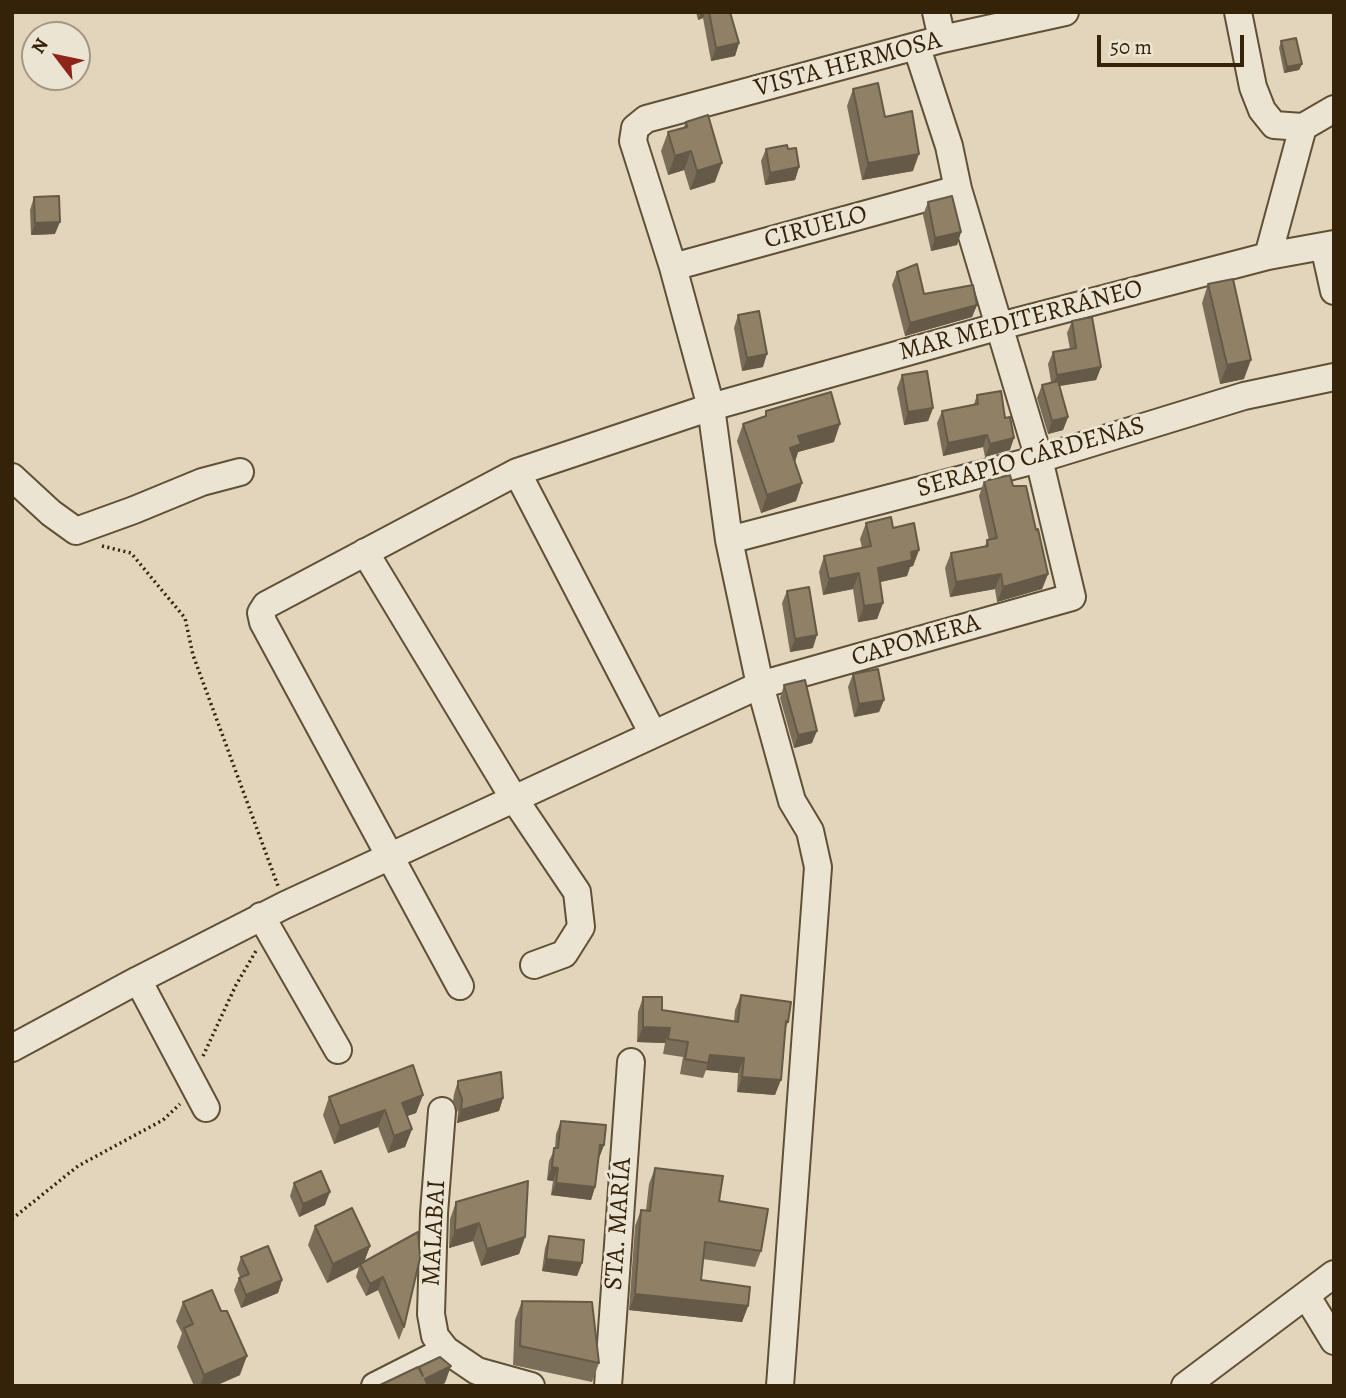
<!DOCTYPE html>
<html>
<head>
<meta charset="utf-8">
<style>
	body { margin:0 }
	#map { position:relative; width:1346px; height:1398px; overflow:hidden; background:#e2d5bb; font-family:Alegreya,serif }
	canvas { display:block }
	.frame { position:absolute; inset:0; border:14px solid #352309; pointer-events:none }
	.north { position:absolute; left:21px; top:21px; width:70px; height:70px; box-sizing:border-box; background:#ece4d3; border:2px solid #a39782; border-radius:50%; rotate:302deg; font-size:19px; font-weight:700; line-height:28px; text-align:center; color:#352309 }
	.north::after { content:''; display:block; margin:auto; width:24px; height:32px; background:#8f2418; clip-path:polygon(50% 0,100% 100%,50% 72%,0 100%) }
	.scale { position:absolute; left:1097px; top:35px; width:147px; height:32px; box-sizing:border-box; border:4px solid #352309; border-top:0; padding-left:9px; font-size:21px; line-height:24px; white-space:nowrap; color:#352309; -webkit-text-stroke:5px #ece4d3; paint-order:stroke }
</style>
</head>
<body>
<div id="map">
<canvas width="1346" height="1398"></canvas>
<div class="frame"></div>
<div class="north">N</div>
<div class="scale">50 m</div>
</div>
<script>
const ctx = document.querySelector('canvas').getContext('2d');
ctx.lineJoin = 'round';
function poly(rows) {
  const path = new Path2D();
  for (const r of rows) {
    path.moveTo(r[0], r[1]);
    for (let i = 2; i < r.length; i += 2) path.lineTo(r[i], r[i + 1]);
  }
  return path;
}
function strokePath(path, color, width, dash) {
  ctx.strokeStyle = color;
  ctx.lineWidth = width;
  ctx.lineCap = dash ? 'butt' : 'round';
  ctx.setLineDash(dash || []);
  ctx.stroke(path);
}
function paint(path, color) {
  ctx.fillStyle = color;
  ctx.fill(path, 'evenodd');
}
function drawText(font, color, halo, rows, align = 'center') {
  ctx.font = font + ' Alegreya,serif';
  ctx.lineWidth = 6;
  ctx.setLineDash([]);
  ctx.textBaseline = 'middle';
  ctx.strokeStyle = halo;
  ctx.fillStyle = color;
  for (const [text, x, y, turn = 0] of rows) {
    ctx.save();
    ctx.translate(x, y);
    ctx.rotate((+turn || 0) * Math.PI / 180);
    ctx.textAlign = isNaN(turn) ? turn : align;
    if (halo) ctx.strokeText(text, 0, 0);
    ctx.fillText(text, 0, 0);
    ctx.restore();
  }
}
const minor = poly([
	[936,12,942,39],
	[1238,12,1253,87,1262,110,1274,125,1303,127,1268,256],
	[1303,127,1334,109],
	[1324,246,1334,291],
	[673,267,958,189],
	[517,472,653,734],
	[12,477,51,513,76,531,134,510,202,482,240,472],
	[729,540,1039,459,1244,396,1334,377],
	[365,552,513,797,577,892,581,927,564,954,534,965],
	[261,916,338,1050],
	[138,980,206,1108],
	[460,986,263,622,261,613,266,605,517,472,711,407,1000,326,1268,256,1334,244],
	[12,1048,138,980,285,905,760,685,1072,597,1039,459,958,189,949,146,917,48],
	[442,1111,434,1213,431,1314,435,1336,446,1350],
	[1306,1295,1334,1341],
	[375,1386,446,1350,477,1371,531,1386],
	[608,1386,631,1062],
	[780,1386,818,867,810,831,792,801,760,685,729,540,711,407,673,267,633,141,635,128,646,119,942,39,1065,12],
	[1185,1386,1334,1274]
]);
strokePath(minor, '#605036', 30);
strokePath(poly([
	[102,546,131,553,185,618,193,655,278,886],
	[203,1056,236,985,256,951],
	[12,1219,78,1166,163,1120,180,1104]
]), '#352309', 3.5, [2, 3.5]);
strokePath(minor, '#ece4d3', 26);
paint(poly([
	[696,12,730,12,739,43,735,56,711,61,703,18,698,20],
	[1281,41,1302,64,1299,70,1284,73,1279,48],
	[853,89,885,117,913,171,862,180,847,106],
	[686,122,715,182,690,190,684,170,668,175,661,151,668,132,684,127],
	[766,149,788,149,799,167,795,180,765,185,761,161],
	[34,197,55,234,31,235,30,210],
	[928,202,961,232,957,245,931,251,923,215],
	[897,272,924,294,977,305,972,317,905,336,892,285],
	[1208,284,1244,379,1220,384,1202,303],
	[738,315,763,367,742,371,734,328],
	[1072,321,1101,367,1096,380,1060,386,1068,417,1063,430,1048,434,1037,398,1042,385,1051,382,1048,364,1053,352,1070,349,1067,333],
	[902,375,933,408,928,421,904,425,897,388],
	[977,395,1010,450,985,457,983,447,943,456,937,423,942,411,974,404],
	[766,411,834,442,798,452,795,461,802,483,796,501,761,513,737,441,743,424,765,417],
	[984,481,1013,486,1036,530,1048,574,1042,589,997,602,995,589,950,597,945,568,951,553,985,546,987,540,989,540,979,496],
	[866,523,893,528,919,550,913,566,910,567,907,576,880,582,883,603,877,619,858,622,853,589,823,595,819,572,824,556,862,548,860,539],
	[787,591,813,648,790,652,782,603],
	[853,674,884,700,879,712,854,717,848,687],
	[784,685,812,743,794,748,780,698],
	[741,995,788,1022,785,1030,775,1095,737,1092,738,1073,706,1070,703,1078,680,1074,683,1057,663,1054,665,1043,637,1042,638,1012,643,997,662,1010,734,1021,735,1010],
	[458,1081,503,1098,499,1111,457,1123,458,1112,453,1101,454,1094],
	[423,1095,416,1113,407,1116,412,1129,405,1147,388,1153,378,1127,334,1144,323,1115,329,1097],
	[561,1121,604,1145,599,1158,595,1187,591,1200,551,1195,553,1181,547,1180,549,1161,555,1148,556,1134],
	[655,1168,719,1201,761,1251,755,1267,703,1259,701,1280,748,1306,742,1322,629,1310,635,1226,641,1210,646,1210,649,1184],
	[294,1183,325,1205,299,1217,290,1196],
	[456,1202,525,1237,519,1254,481,1266,473,1241,449,1248,450,1219],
	[315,1226,370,1246,364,1262,418,1232,404,1327,399,1340,378,1290,366,1296,356,1277,359,1267,327,1283,308,1245],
	[549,1236,582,1263,577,1276,542,1271,545,1248],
	[241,1257,282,1280,278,1293,241,1308,234,1290,239,1278,240,1277,237,1269],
	[522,1301,599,1363,592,1382,513,1365,515,1320],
	[183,1302,240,1375,215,1386,194,1386,177,1347,182,1333,176,1321]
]), '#7b6e58');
paint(poly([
	[701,12,705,12,703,18,698,20],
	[739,43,735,56,711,61,716,48],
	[1302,64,1299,70,1284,73,1287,67],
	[691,151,684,170,668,175,675,156],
	[919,154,913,171,862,180,868,163],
	[722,163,715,182,690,190,697,171],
	[799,167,795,180,765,185,770,173],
	[60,222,55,234,31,235,35,223],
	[961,232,957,245,931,251,935,238],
	[977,305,972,317,905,336,910,323],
	[767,354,763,367,742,371,747,358],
	[1251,360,1244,379,1220,384,1227,365],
	[1101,367,1096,380,1052,387,1057,375],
	[933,408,928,421,904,425,908,412],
	[1068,417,1063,430,1048,434,1052,421],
	[840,424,834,442,798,452,795,462,790,448,798,436],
	[987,435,983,447,943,456,948,443],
	[1014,438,1010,450,985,457,990,444],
	[802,483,796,501,761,513,767,495],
	[919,550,913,566,910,567,907,576,872,584,878,568,911,552],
	[859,573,853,589,823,595,829,579],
	[1001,574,995,589,950,597,956,582],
	[1048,574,1042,589,997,602,1003,587],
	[883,603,877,619,858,622,864,606],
	[817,635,813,648,790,652,795,639],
	[884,700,879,712,854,717,859,704],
	[817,731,812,743,794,748,798,735],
	[643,1027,670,1028,665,1043,637,1042],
	[710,1055,744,1058,738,1073,706,1070],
	[742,1077,781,1080,775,1095,737,1092],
	[423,1095,416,1113,396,1120,402,1103],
	[503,1098,499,1111,457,1123,461,1110],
	[385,1110,378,1127,334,1144,340,1126],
	[412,1129,405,1147,388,1153,394,1136],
	[600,1145,604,1145,599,1158],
	[552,1167,558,1168,553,1181,547,1180],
	[556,1183,595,1187,591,1200,551,1195],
	[330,1192,325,1205,299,1217,303,1204],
	[479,1223,473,1241,449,1248,455,1231],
	[525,1237,519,1254,481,1266,487,1249],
	[370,1246,363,1265,360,1264,359,1267,327,1283,333,1264],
	[546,1259,582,1263,577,1276,542,1271],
	[383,1277,378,1290,366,1296,370,1284],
	[282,1280,278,1293,241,1308,246,1295],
	[635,1294,748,1306,742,1322,629,1310],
	[247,1356,240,1375,215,1386,200,1386,204,1375],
	[451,1366,445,1383,440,1386,422,1386,425,1379]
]), '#645a47');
const building = poly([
	[709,12,730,12,739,43,716,48,709,12],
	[1296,38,1302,64,1287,67,1281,41,1296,38],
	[878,83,885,117,912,111,919,154,868,163,853,89,878,83],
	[708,115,722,163,697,171,691,151,675,156,668,132,687,127,686,122,708,115],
	[787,145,788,149,796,148,799,167,770,173,766,149,787,145],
	[59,196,60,222,35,223,34,197,59,196],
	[952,196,961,232,935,238,928,202,952,196],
	[917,264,924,294,973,285,977,305,910,323,897,272,917,264],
	[1233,279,1251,360,1227,365,1208,284,1233,279],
	[759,311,767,354,747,358,738,315,759,311],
	[1092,317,1101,367,1057,375,1053,352,1076,348,1072,321,1092,317],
	[927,371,933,408,908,412,902,375,927,371],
	[1058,381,1068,417,1052,421,1042,385,1058,381],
	[1001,391,1005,418,1010,417,1014,438,990,444,987,435,948,443,942,411,978,404,977,395,1001,391],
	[831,392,840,424,798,436,801,444,790,448,802,483,767,495,743,424,766,416,766,411,831,392],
	[1010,475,1013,486,1026,486,1036,530,1038,529,1048,574,1003,587,1001,574,956,582,951,553,988,546,987,540,997,538,984,481,1010,475],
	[891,517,893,528,914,523,919,550,911,552,912,560,878,568,883,603,864,606,859,573,829,579,824,556,871,546,866,523,891,517],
	[809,587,817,635,795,639,787,591,809,587],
	[878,669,884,700,859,704,853,674,878,669],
	[805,680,817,731,798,735,784,685,805,680],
	[741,995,791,1002,788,1022,786,1021,781,1080,742,1077,744,1058,710,1055,708,1063,685,1059,688,1042,668,1039,670,1028,643,1027,643,997,662,997,662,1010,738,1022,741,995],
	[413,1065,423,1095,402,1103,412,1129,394,1136,385,1110,340,1126,329,1097,413,1065],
	[501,1072,503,1098,461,1110,462,1099,458,1088,458,1081,501,1072],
	[561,1121,606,1125,604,1145,600,1145,595,1187,556,1183,558,1168,552,1167,554,1148,558,1148,561,1121],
	[655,1168,723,1176,719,1201,768,1209,761,1251,705,1242,701,1280,750,1287,748,1306,635,1294,641,1210,650,1211,655,1168],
	[321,1171,330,1192,303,1204,294,1183,321,1171],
	[528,1181,525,1237,487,1249,479,1223,455,1231,456,1202,528,1181],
	[352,1208,370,1246,333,1264,315,1226,352,1208],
	[418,1232,420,1258,404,1327,383,1277,370,1284,360,1264,418,1232],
	[549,1236,584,1240,582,1263,546,1259,549,1236],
	[268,1246,282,1280,246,1295,239,1278,249,1274,241,1257,268,1246],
	[212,1290,221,1311,227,1311,247,1356,204,1375,184,1328,193,1324,183,1302,212,1290],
	[522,1301,592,1302,599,1363,520,1346,522,1301],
	[440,1357,451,1366,425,1379,428,1386,378,1386,418,1367,423,1376,419,1367,440,1357]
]);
paint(building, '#8f8066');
strokePath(building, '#645a47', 2);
drawText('26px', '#352309', '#ece4d3', [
	["VISTA HERMOSA",848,65,-15],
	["CIRUELO",816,228,-15],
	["MAR MEDITERRÁNEO",1021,321,-15],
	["SERAPIO CÁRDENAS",1031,458,-16],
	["CAPOMERA",916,641,-16],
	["STA. MARÍA",619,1224,-86],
	["MALABAI",435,1233,-87]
]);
</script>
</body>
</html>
